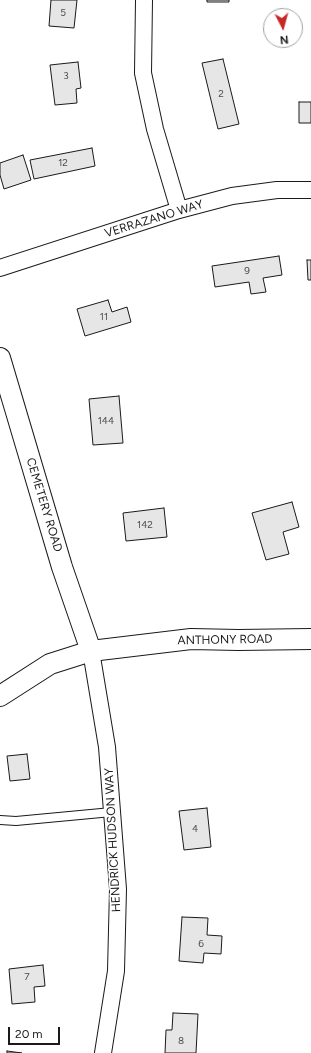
<!DOCTYPE html>
<html>
<head>
<meta charset="utf-8">
<style>
	body { margin:0 }
	#map { position:relative; width:311px; height:1053px; overflow:hidden; background:#fff; font-family:Figtree,sans-serif }
	canvas { display:block }
	.north { position:absolute; left:263px; top:8px; width:40px; height:40px; box-sizing:border-box; background:#fff; border:1px solid #a3a3a3; border-radius:50%; rotate:174deg; font-size:11px; font-weight:700; line-height:16px; text-align:center; color:#1a1a1a }
	.north::after { content:''; display:block; margin:auto; width:14px; height:18px; background:#c62828; clip-path:polygon(50% 0,100% 100%,50% 72%,0 100%) }
	.scale { position:absolute; left:8px; top:1027px; width:52px; height:18px; box-sizing:border-box; border:2px solid #1a1a1a; border-top:0; padding-left:5px; font-size:12px; line-height:14px; white-space:nowrap; color:#1a1a1a; -webkit-text-stroke:3px #fff; paint-order:stroke }
</style>
</head>
<body>
<div id="map">
<canvas width="311" height="1053"></canvas>
<div class="north">N</div>
<div class="scale">20 m</div>
</div>
<script>
const ctx = document.querySelector('canvas').getContext('2d');
ctx.lineJoin = 'round';
function paint(path, color) {
  ctx.fillStyle = color;
  ctx.fill(path, 'evenodd');
}
function poly(rows) {
  const path = new Path2D();
  for (const r of rows) {
    path.moveTo(r[0], r[1]);
    for (let i = 2; i < r.length; i += 2) path.lineTo(r[i], r[i + 1]);
  }
  return path;
}
function strokePath(path, color, width, dash) {
  ctx.strokeStyle = color;
  ctx.lineWidth = width;
  ctx.lineCap = dash ? 'butt' : 'round';
  ctx.setLineDash(dash || []);
  ctx.stroke(path);
}
function drawText(font, color, halo, rows, align = 'center') {
  ctx.font = font + ' Figtree,sans-serif';
  ctx.lineWidth = 3;
  ctx.setLineDash([]);
  ctx.textBaseline = 'middle';
  ctx.strokeStyle = halo;
  ctx.fillStyle = color;
  for (const [text, x, y, turn = 0] of rows) {
    ctx.save();
    ctx.translate(x, y);
    ctx.rotate((+turn || 0) * Math.PI / 180);
    ctx.textAlign = isNaN(turn) ? turn : align;
    if (halo) ctx.strokeText(text, 0, 0);
    ctx.fillText(text, 0, 0);
    ctx.restore();
  }
}
const building = poly([
	[51,0,77,0,74,28,49,26,51,0],
	[207,0,229,0,229,2,207,2,207,0],
	[223,59,239,124,218,129,202,63,223,59],
	[78,62,81,88,76,89,77,103,55,105,50,65,78,62],
	[299,102,311,102,311,123,299,123,299,102],
	[92,148,95,166,34,179,30,160,92,148],
	[23,155,31,180,4,189,0,175,0,163,23,155],
	[279,256,282,275,263,278,266,292,251,294,249,282,215,287,212,266,279,256],
	[307,260,311,260,311,280,308,280,307,260],
	[108,300,112,312,127,307,131,322,85,336,77,309,108,300],
	[119,396,123,443,93,445,89,399,119,396],
	[292,502,299,527,283,532,289,554,266,560,252,513,292,502],
	[164,508,167,537,126,541,123,513,164,508],
	[27,754,30,779,10,781,7,756,27,754],
	[207,808,211,847,184,850,179,811,207,808],
	[182,917,208,918,207,935,222,936,221,954,204,953,203,963,179,961,182,917],
	[43,965,45,986,34,987,35,1002,12,1004,9,969,43,965],
	[173,1013,198,1014,196,1053,165,1053,166,1030,172,1030,173,1013],
	[7,1051,22,1053,7,1053,7,1051]
]);
paint(building, '#e6e6e6');
strokePath(building, '#1a1a1a', 1);
const service = poly([
	[0,820,16,821,112,812]
]);
const minor = poly([
	[144,0,143,73,155,129,179,210],
	[0,268,179,210,232,196,277,190,311,190],
	[91,651,107,747,118,889,116,971,103,1053]
]);
const tertiary = poly([
	[0,358,62,567,91,651],
	[0,696,50,664,91,651,191,639,238,640,311,639]
]);
strokePath(service, '#1a1a1a', 10);
strokePath(minor, '#1a1a1a', 18);
strokePath(tertiary, '#1a1a1a', 22);
strokePath(service, '#fff', 8);
strokePath(minor, '#fff', 16);
strokePath(tertiary, '#fff', 20);
drawText('10px', '#4d4d4d', null, [
	["5",63,13],
	["3",66,76],
	["2",221,94],
	["12",63,163],
	["9",247,271],
	["11",104,317],
	["144",106,421],
	["142",145,525],
	["4",195,829],
	["6",201,944],
	["7",27,977],
	["8",181,1041]
]);
drawText('12px', '#1a1a1a', '#fff', [
	["VERRAZANO WAY",154,219,-17],
	["CEMETERY ROAD",44,505,73],
	["ANTHONY ROAD",225,640,-1],
	["HENDRICK HUDSON WAY",113,840,-93]
]);
</script>
</body>
</html>
